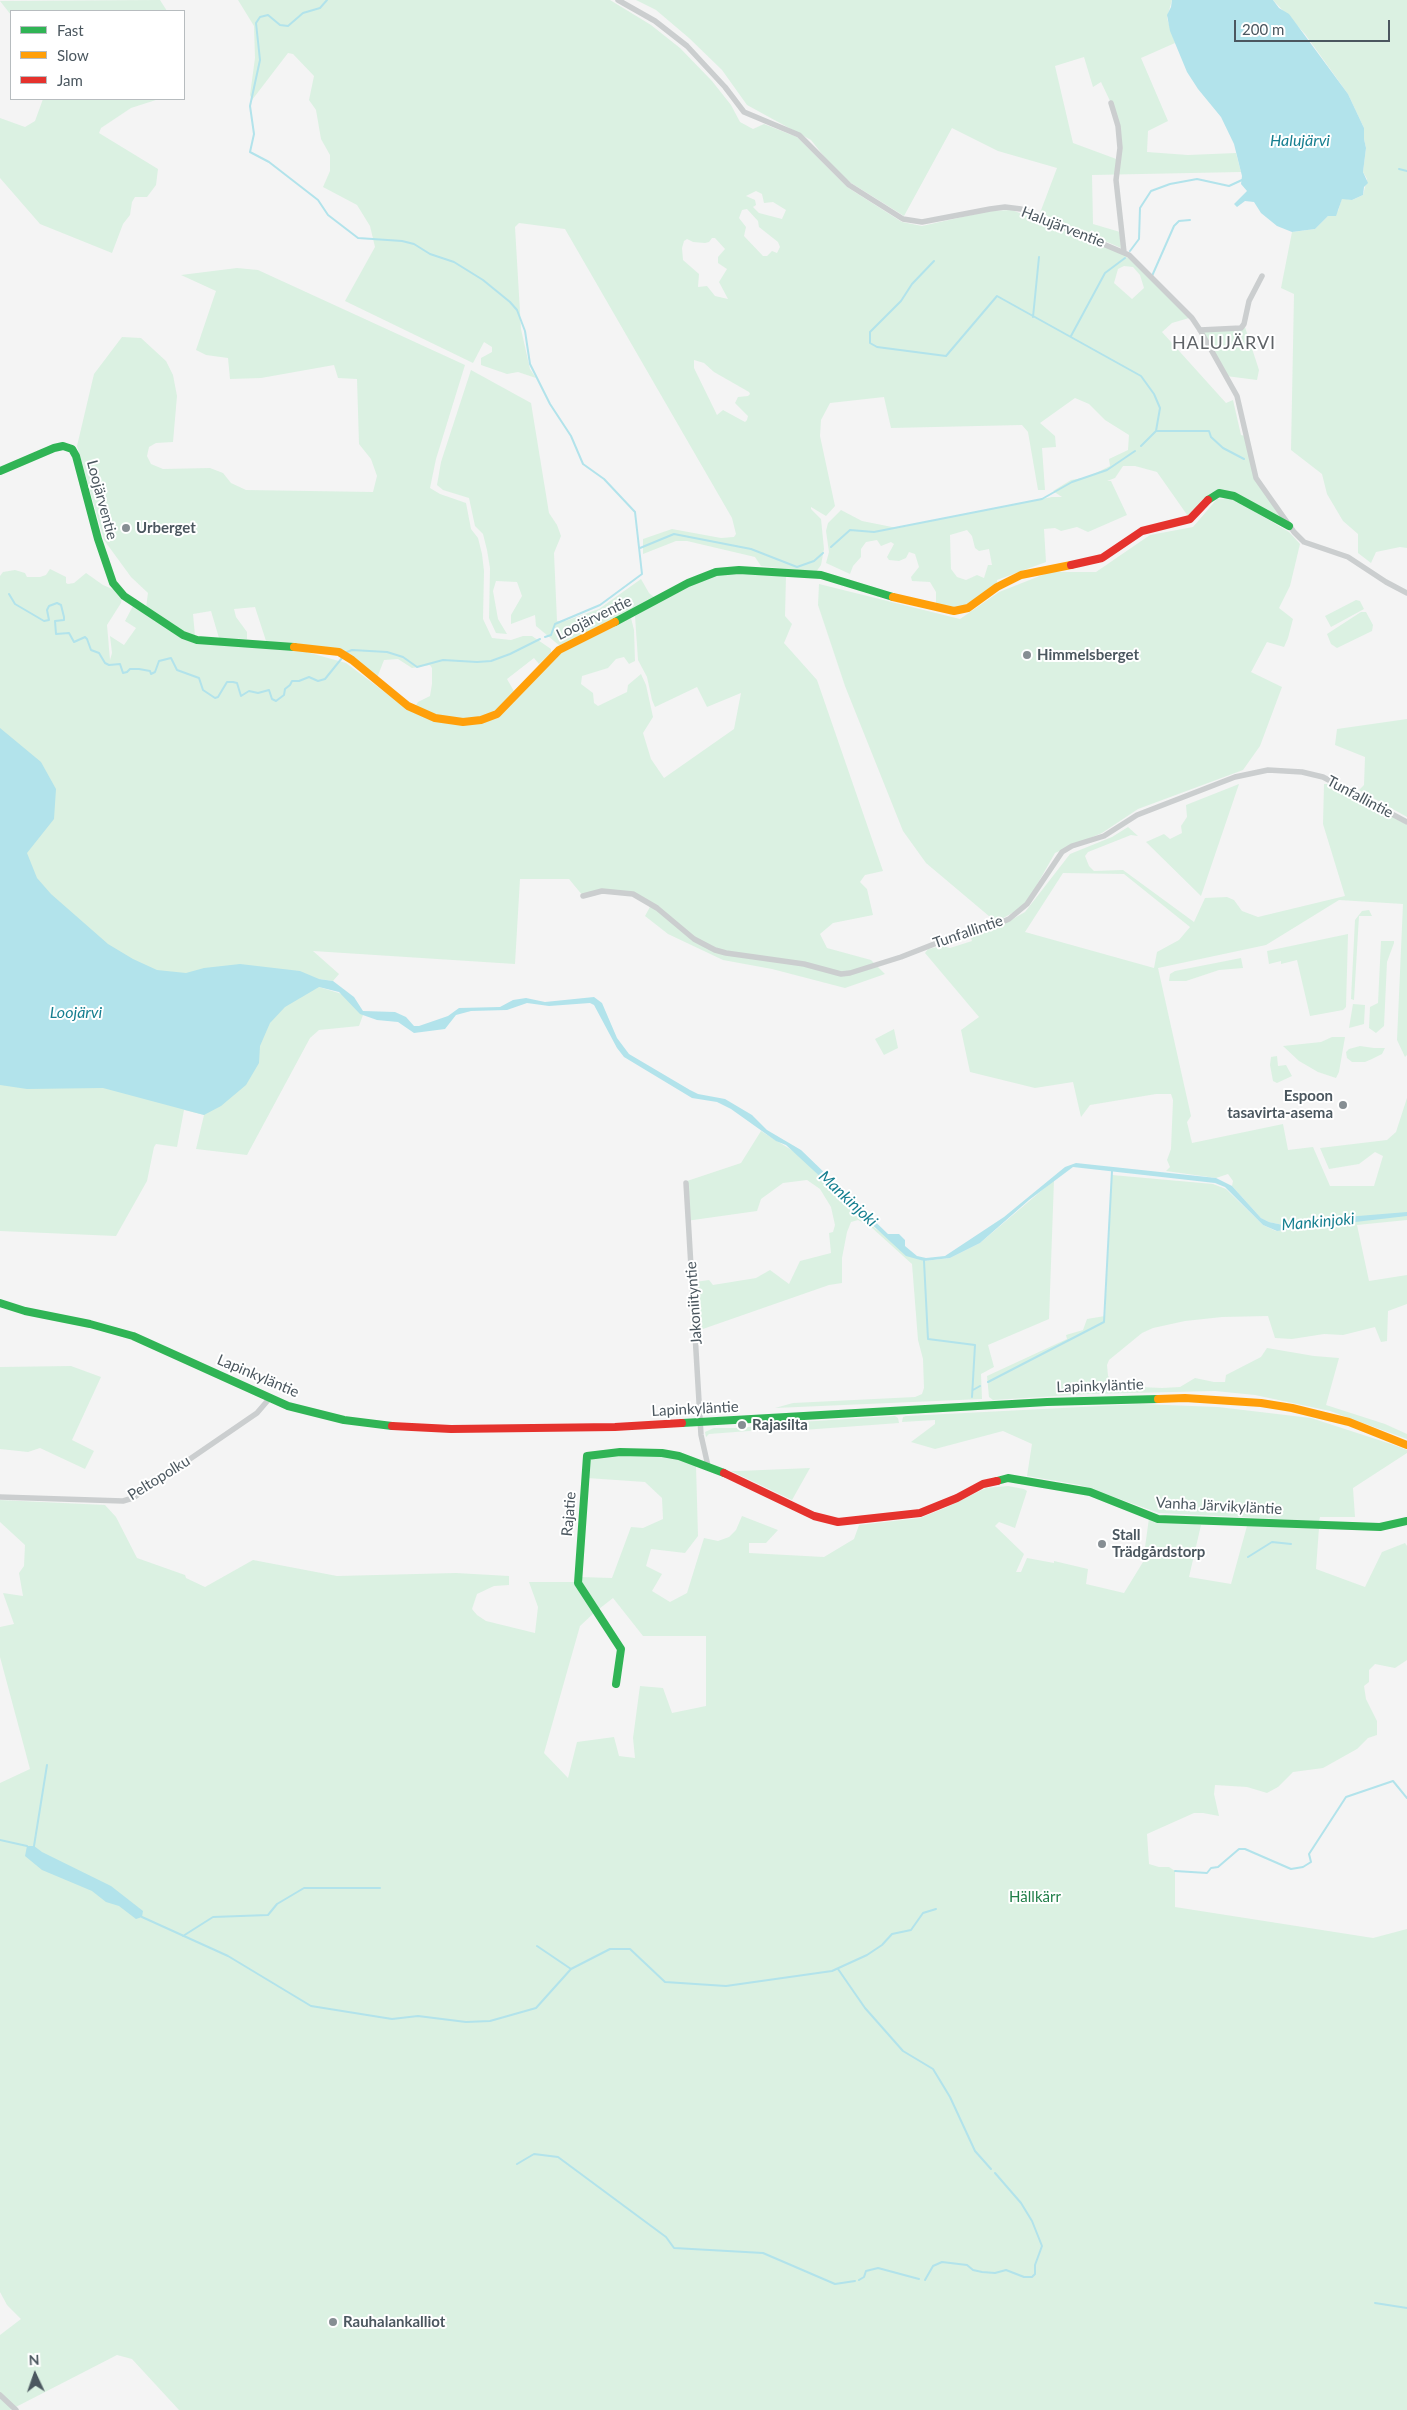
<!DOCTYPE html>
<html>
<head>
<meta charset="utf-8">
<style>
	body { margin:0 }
	#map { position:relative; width:1407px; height:2410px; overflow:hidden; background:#f4f4f4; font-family:Lato,sans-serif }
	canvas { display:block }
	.legend { position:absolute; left:10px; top:10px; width:175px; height:90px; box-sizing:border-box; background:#fff; border:1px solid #b7bcbf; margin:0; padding:6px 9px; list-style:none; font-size:15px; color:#4b575f }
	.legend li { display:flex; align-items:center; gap:10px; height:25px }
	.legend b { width:25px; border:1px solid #b7bcbf }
	.north { position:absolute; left:10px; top:2350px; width:50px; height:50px; -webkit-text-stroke:4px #fff; paint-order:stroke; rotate:357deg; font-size:14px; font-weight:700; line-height:20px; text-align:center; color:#4b575f }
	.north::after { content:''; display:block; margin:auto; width:18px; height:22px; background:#4b575f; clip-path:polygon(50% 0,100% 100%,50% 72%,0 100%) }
	.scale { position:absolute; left:1234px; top:20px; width:156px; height:22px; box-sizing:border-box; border:2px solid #4b575f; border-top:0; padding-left:6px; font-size:15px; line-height:18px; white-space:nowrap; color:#4b575f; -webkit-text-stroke:4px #fff; paint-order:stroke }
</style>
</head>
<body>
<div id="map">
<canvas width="1407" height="2410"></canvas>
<ul class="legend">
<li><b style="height:6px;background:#30b455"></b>Fast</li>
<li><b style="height:6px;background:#ff9f0a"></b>Slow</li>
<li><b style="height:6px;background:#e5322d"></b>Jam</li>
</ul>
<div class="north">N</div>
<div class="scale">200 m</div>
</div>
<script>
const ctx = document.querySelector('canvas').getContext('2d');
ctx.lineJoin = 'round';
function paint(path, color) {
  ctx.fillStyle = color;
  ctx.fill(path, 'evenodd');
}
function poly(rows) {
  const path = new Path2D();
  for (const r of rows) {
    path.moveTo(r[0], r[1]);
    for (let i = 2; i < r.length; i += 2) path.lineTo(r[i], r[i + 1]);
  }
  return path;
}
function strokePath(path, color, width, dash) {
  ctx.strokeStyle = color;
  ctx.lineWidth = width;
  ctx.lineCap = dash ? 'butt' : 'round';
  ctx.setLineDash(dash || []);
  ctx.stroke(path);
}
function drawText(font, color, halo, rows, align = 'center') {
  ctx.font = font + ' Lato,sans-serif';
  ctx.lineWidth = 4;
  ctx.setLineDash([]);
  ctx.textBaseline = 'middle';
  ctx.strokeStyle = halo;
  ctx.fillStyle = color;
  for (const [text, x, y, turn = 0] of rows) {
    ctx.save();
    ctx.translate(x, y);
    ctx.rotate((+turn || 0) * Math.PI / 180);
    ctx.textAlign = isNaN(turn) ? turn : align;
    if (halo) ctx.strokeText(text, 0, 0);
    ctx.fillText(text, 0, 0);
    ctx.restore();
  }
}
paint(poly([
	[160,0,167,11,11,11,11,15,0,1],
	[238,0,610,0,651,25,680,48,712,81,731,105,740,122,753,129,764,124,797,137,847,187,902,222,922,226,989,211,1012,210,1123,254,1142,269,1189,318,1172,323,1162,332,1226,403,1233,400,1241,435,1245,436,1256,478,1289,526,1219,493,1190,519,1157,472,1135,466,1123,466,1115,478,1107,481,1111,481,1127,515,1088,532,1077,527,1061,531,1055,528,1044,529,1046,562,997,580,997,584,961,608,936,606,936,592,930,582,912,581,911,577,919,567,915,554,909,552,906,558,899,561,889,560,887,557,894,544,891,542,881,546,877,540,866,542,861,549,861,557,853,566,850,574,826,563,829,552,826,531,828,523,841,510,862,521,897,528,1052,497,1062,497,1053,491,1071,480,1088,477,1110,466,1109,459,1128,450,1129,435,1105,420,1089,404,1075,398,1040,423,1055,436,1056,447,1042,448,1045,490,1038,490,1028,432,1022,425,891,428,884,397,830,403,821,420,820,436,835,506,826,516,811,507,811,509,821,519,824,549,821,565,816,572,761,566,755,557,687,541,676,541,643,554,643,539,672,529,721,538,734,537,736,534,732,518,565,229,519,223,515,227,521,329,530,369,536,378,518,372,507,374,481,365,481,358,492,352,492,347,484,342,473,363,345,301,375,247,370,226,357,205,323,187,330,171,330,155,321,139,316,110,309,100,314,76,293,54,288,53,252,100,250,95,255,58,254,26],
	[756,191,762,194,764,203,773,202,786,210,782,219,759,213,753,207,756,205,755,200,746,196],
	[747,209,758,221,759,227,778,242,780,247,777,253,772,251,767,256,763,256,744,236,746,227,739,218,742,210],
	[712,238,715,238,725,249,718,257,718,263,727,269,719,282,728,299,715,296,707,286,698,287,699,274,683,260,682,248,684,241,687,239,693,242,705,243,709,242],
	[1124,266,1133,267,1140,275,1144,288,1132,299,1114,283,1118,269],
	[694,360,704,363,714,372,749,392,750,394,748,396,738,397,735,403,748,416,747,420,745,422,723,410,717,415,694,368],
	[967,530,972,536,975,548,979,551,989,549,992,565,988,565,984,578,977,575,966,580,957,577,951,569,950,535],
	[636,0,1172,0,1167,18,1175,43,1141,58,1168,121,1148,131,1147,152,1188,155,1236,153,1241,172,1092,175,1093,224,1120,232,1121,248,1040,213,1057,168,998,151,952,128,904,216,851,183,833,168,811,140,747,105,722,70,689,38,656,10],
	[1084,57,1093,87,1101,82,1111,103,1120,147,1119,160,1073,143,1055,66],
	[1273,0,1407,0,1407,548,1400,547,1376,552,1371,563,1358,553,1358,534,1343,521,1327,494,1322,474,1291,450,1294,294,1281,288,1292,232,1315,229,1328,216,1338,211,1342,198,1352,200,1363,195,1367,179,1363,172,1366,148,1364,139,1364,128,1348,94,1305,34],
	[43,99,159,99,131,108,101,128,99,133,158,169,156,185,147,197,135,197,132,202,130,215,123,224,112,253,40,224,0,178,0,118,25,127,35,121],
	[237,268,258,270,465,365,436,459,430,488,440,494,466,503,471,529,478,538,482,554,484,571,483,619,492,638,511,640,523,636,532,636,551,649,551,653,539,664,534,658,507,679,515,693,501,709,483,718,467,719,437,715,415,707,418,702,430,696,432,684,432,668,430,665,412,668,398,659,384,660,377,678,355,658,266,641,255,607,234,609,236,617,247,632,247,639,219,638,211,611,193,614,195,636,186,634,146,608,148,593,131,577,104,540,77,446,94,374,122,337,141,338,166,361,173,375,177,396,173,442,156,443,149,447,147,456,151,464,163,469,210,468,223,473,231,483,246,490,373,492,377,476,371,459,359,444,357,379,338,378,334,365,261,378,230,379,228,358,206,355,196,350,216,291,181,275],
	[1244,324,1259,370,1257,380,1226,376,1200,330,1235,329],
	[471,370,531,403,549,513,557,525,561,536,554,553,557,621,565,621,599,609,641,579,649,593,655,598,560,646,536,626,535,615,511,624,511,615,522,596,517,582,496,581,493,591,498,619,507,634,496,633,489,618,490,568,487,550,483,534,475,526,469,498,443,490,437,485,441,462],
	[1232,498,1289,532,1300,544,1290,586,1279,608,1293,619,1288,638,1284,647,1267,642,1251,672,1282,687,1260,746,1243,770,1138,809,1102,833,1055,853,1025,906,996,922,926,863,903,831,845,686,818,605,819,584,960,619,999,592,1050,572,1096,572,1150,535,1193,527,1217,499],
	[50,569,66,577,66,583,68,584,74,583,86,573,103,585,117,591,122,596,121,603,107,625,110,660,112,653,110,636,124,645,136,628,125,621,133,606,182,637,303,651,346,663,406,708,435,720,490,720,555,656,583,639,631,618,634,630,635,661,629,664,624,657,616,659,608,668,582,676,581,684,593,693,594,703,598,706,627,692,628,685,641,674,646,685,653,717,643,733,651,759,664,778,734,729,741,693,707,707,697,687,655,707,652,700,647,677,638,660,635,616,674,593,716,575,728,573,786,576,785,616,792,624,784,643,817,680,883,871,865,875,860,882,867,889,873,915,833,923,820,934,827,948,871,960,885,974,845,988,772,969,723,960,668,934,645,916,651,905,636,895,602,891,583,896,569,879,520,879,515,964,313,951,339,974,333,981,319,979,319,987,342,994,363,1015,359,1026,319,1030,310,1038,247,1155,196,1149,204,1115,184,1110,177,1147,156,1144,154,1147,147,1181,116,1236,0,1231,0,1069,160,977,130,964,15,881,25,751,20,747,0,740,0,576,3,572,15,570,25,573,27,577,40,577,46,575],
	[1356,600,1360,601,1364,609,1331,627,1325,616],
	[1361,612,1366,612,1373,625,1372,631,1337,648,1331,644,1327,634],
	[1407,719,1407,817,1359,790,1364,785,1365,757,1335,745,1337,729],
	[1239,784,1201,896,1146,842,1164,834,1170,839,1182,833,1181,826,1187,817,1186,805],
	[1324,784,1332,784,1340,787,1407,825,1407,1055,1405,1057,1397,1040,1403,904,1339,900,1266,945,1158,968,1191,1116,1187,1122,1192,1143,1283,1124,1288,1150,1313,1147,1330,1186,1374,1186,1383,1156,1375,1152,1359,1164,1329,1169,1320,1148,1387,1140,1396,1132,1407,1098,1407,1220,1357,1225,1369,1281,1407,1275,1407,1304,1388,1311,1387,1341,1381,1342,1375,1327,1343,1335,1324,1334,1292,1339,1275,1338,1268,1316,1222,1317,1185,1321,1153,1328,1142,1333,1109,1360,1107,1365,1108,1376,1117,1386,1162,1388,1180,1387,1195,1378,1214,1382,1225,1382,1226,1375,1261,1357,1267,1348,1314,1356,1339,1358,1326,1405,1385,1424,1407,1434,1407,1439,1330,1411,1255,1395,1215,1391,1088,1394,993,1400,989,1397,987,1376,1067,1339,1066,1335,1083,1330,1087,1319,1105,1316,1112,1175,1213,1184,1226,1189,1263,1225,1276,1231,1356,1221,1355,1217,1297,1221,1283,1225,1269,1222,1261,1218,1232,1186,1233,1181,1228,1174,1216,1178,1166,1171,1170,1167,1167,1160,1171,1149,1173,1100,1171,1094,1156,1094,1090,1105,1081,1117,1073,1082,1035,1088,970,1072,961,1030,979,1017,925,953,928,949,942,946,950,948,972,941,971,938,1002,925,1025,912,1070,854,1112,837,1128,827,1138,836,1131,835,1088,852,1085,856,1089,866,1094,871,1123,870,1194,922,1205,898,1227,897,1234,900,1242,911,1258,917,1345,896,1323,824],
	[1063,873,1124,874,1190,927,1179,940,1157,952,1154,968,1025,932],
	[1369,910,1372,916,1359,916,1354,1000,1351,999,1355,920,1362,911],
	[1348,934,1346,1007,1343,1010,1310,1016,1297,960,1281,964,1281,961,1269,964,1267,951],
	[1381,941,1394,941,1394,943,1387,962,1384,1026,1376,1033,1369,1028,1370,1007,1378,1003],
	[1241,958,1243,968,1219,970,1186,981,1169,981,1170,974,1175,971],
	[1353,1004,1365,1005,1364,1024,1349,1028],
	[894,1029,898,1048,884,1055,875,1039],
	[1332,1037,1345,1037,1339,1072,1336,1078,1318,1072,1299,1061,1283,1046,1321,1042],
	[1360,1046,1374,1048,1385,1048,1382,1054,1372,1059,1365,1062,1352,1062,1347,1058,1346,1052,1349,1049],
	[1277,1056,1278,1066,1286,1065,1292,1076,1277,1083,1273,1081,1270,1065,1271,1057],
	[761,1131,798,1154,837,1193,876,1229,924,1261,950,1258,980,1243,1054,1180,1049,1319,988,1345,994,1367,981,1374,982,1399,775,1408,793,1403,915,1397,922,1394,924,1388,923,1359,918,1340,912,1264,871,1227,858,1220,851,1222,847,1232,842,1258,842,1283,829,1285,700,1330,695,1282,709,1280,713,1285,756,1278,770,1270,789,1284,800,1261,831,1253,829,1233,833,1232,835,1225,831,1207,820,1189,807,1180,783,1183,761,1199,757,1211,686,1221,684,1182,741,1163],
	[71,1366,101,1377,72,1440,94,1451,85,1469,40,1448,28,1452,0,1449,0,1367],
	[1140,1404,1218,1407,1311,1418,1391,1444,1407,1450,1407,1453,1353,1488,1355,1517,1320,1517,1319,1521,1159,1513,1080,1485,1027,1476,1032,1444,1003,1431,935,1449,911,1442,935,1424,935,1420,902,1422,903,1417,906,1416],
	[895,1416,898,1418,899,1423,803,1430,789,1428,709,1434,706,1437,705,1432,714,1428,742,1428,768,1424],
	[631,1454,663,1454,696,1465,698,1536,685,1553,651,1549,646,1566,662,1574,652,1591,670,1602,687,1593,704,1538,718,1541,729,1537,736,1530,742,1516,778,1530,766,1543,749,1543,749,1553,824,1557,854,1539,859,1525,920,1518,945,1508,986,1488,1008,1486,1024,1489,1027,1491,1015,1528,999,1522,995,1526,1024,1554,1016,1572,1021,1572,1027,1558,1054,1563,1054,1561,1088,1569,1086,1584,1124,1593,1143,1562,1149,1518,1201,1525,1189,1577,1231,1584,1247,1526,1319,1528,1316,1569,1365,1587,1382,1552,1405,1543,1407,1546,1407,1660,1395,1668,1375,1664,1369,1670,1369,1682,1364,1686,1366,1699,1377,1721,1377,1735,1368,1738,1357,1749,1323,1768,1293,1772,1278,1787,1267,1793,1247,1787,1215,1785,1214,1794,1219,1816,1203,1813,1194,1813,1147,1834,1149,1864,1159,1867,1169,1867,1175,1871,1175,1907,1373,1938,1407,1929,1407,2410,179,2410,132,2359,117,2355,10,2410,0,2410,0,2335,21,2319,7,2305,0,2292,0,1783,30,1769,0,1657,0,1627,14,1624,3,1593,23,1596,19,1573,24,1566,25,1545,0,1522,0,1500,105,1505,116,1517,137,1558,185,1575,186,1578,205,1587,253,1560,337,1576,456,1573,509,1576,509,1585,494,1586,477,1594,472,1609,477,1615,486,1621,535,1633,538,1607,529,1582,574,1582,595,1612,580,1626,544,1753,568,1778,577,1742,614,1737,619,1756,635,1758,633,1738,640,1686,663,1688,672,1713,706,1706,706,1636,643,1636,613,1598,599,1609,580,1583,580,1577,612,1578,631,1527,643,1528,663,1519,662,1498,645,1482,587,1478,588,1462,594,1457],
	[810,1468,792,1500,731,1471,739,1471]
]), '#dbf1e2');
paint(poly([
	[1172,0,1273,0,1279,8,1289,14,1348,94,1364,128,1364,139,1366,148,1363,172,1368,183,1364,187,1363,195,1352,200,1342,199,1336,216,1328,216,1315,229,1292,232,1277,226,1261,213,1254,202,1245,201,1237,207,1234,204,1247,191,1241,184,1242,176,1234,144,1221,117,1198,89,1187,72,1170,31,1167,15,1171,7],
	[0,728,41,762,56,789,54,819,27,853,37,878,51,894,108,944,133,959,157,970,186,973,204,968,240,964,300,971,319,979,333,981,354,997,363,1011,395,1012,406,1017,414,1026,419,1026,448,1016,459,1008,500,1007,513,1000,526,998,545,1002,594,997,602,1003,617,1038,629,1054,690,1090,698,1094,725,1099,752,1115,767,1130,801,1150,888,1234,899,1234,905,1240,905,1246,917,1256,926,1258,945,1256,1004,1217,1065,1167,1076,1163,1216,1178,1232,1186,1261,1218,1269,1222,1283,1225,1297,1221,1407,1212,1407,1216,1277,1231,1263,1225,1225,1187,1215,1183,1073,1167,1029,1200,980,1243,950,1258,924,1261,906,1256,786,1145,776,1141,731,1109,717,1102,692,1098,624,1057,617,1048,594,1005,590,1003,549,1006,527,1003,507,1010,471,1011,456,1015,445,1029,414,1033,398,1022,377,1020,360,1014,339,992,319,987,285,1007,270,1023,260,1046,259,1063,246,1085,221,1106,204,1115,103,1088,27,1089,0,1085],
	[27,1846,34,1846,42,1852,111,1886,143,1911,142,1917,136,1919,119,1906,106,1902,92,1891,42,1870,25,1856]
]), '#b2e3eb');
strokePath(poly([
	[327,0,320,8,303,13,288,26,280,25,268,15,260,17,256,23,260,60,250,106,254,134,250,152,269,162,318,200,328,215,358,238,402,241,414,244,430,254,454,262,483,280,510,302,517,310,525,331,530,364,550,404,571,436,583,464,604,479,635,512,642,574,600,605,555,624,551,635,545,637],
	[1399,169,1407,171],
	[1130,251,1139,239,1140,208,1151,191,1170,184,1197,179,1229,186,1242,180],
	[934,261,912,284,901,301,870,332,870,343,877,347,946,356,997,296,1141,376,1154,394,1160,408,1156,431,1141,446],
	[1152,276,1174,226,1179,221,1190,220],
	[1033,317,1039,257],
	[1071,336,1105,273,1125,258],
	[1156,431,1209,431,1211,437,1223,448,1244,459],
	[831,547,850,530,874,532,1042,499,1072,482,1107,470,1135,451],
	[640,548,674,534,751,549,797,567,814,561,823,553],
	[9,594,15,604,44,621,49,620,47,610,49,606,57,603,61,605,64,617,64,620,55,621,56,634,69,633,74,642,85,637,87,639,91,650,99,653,105,663,109,665,120,664,123,673,127,672,130,669,139,669,150,671,151,674,155,672,159,661,171,658,177,670,199,678,203,690,215,698,218,697,227,682,233,682,237,683,241,696,249,691,258,693,269,690,272,699,276,701,284,695,285,689,290,685,292,681,299,681,309,677,318,681,325,679,342,658],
	[347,652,352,650,387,652,403,657,417,667,443,660,477,662,491,661,510,654,540,639],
	[924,1261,928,1339,975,1345,972,1397],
	[988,1382,1104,1322,1112,1171],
	[973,1390,980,1386],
	[1248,1557,1272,1542,1291,1544],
	[0,1840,27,1846],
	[34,1846,47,1765],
	[1175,1871,1207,1873,1211,1868,1218,1867,1239,1849,1245,1849,1291,1869,1303,1867,1311,1862,1309,1854,1346,1797,1393,1781,1407,1798],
	[142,1917,228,1956,311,2006,392,2019,418,2016,466,2022,490,2021,536,2008,571,1969,610,1949,630,1949,665,1982,726,1986,832,1971,867,1955,882,1945,892,1934,911,1930,923,1913,936,1909],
	[183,1936,213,1917,268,1915,277,1904,304,1888,380,1888],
	[537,1946,571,1969],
	[838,1969,865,2008,903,2051,933,2069,950,2097,975,2151,991,2169],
	[517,2164,534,2154,558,2157,666,2237,674,2248,763,2253,835,2284,855,2281],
	[859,2280,864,2277,866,2271,878,2268,919,2279],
	[925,2280,933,2266,942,2262,967,2265,973,2270,982,2272,995,2273,1006,2270,1024,2277,1032,2277,1035,2274,1035,2265,1042,2246,1032,2221,1021,2203,995,2173],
	[1375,2303,1407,2308]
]), '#b2e3eb', 2);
strokePath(poly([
	[618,0,655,21,687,46,725,87,744,112,799,135,849,185,903,219,922,222,990,209,1005,207,1021,209,1129,255,1192,318,1200,330,1237,396,1256,478,1294,532,1304,542,1348,557,1386,582,1407,593],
	[1111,103,1118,126,1120,148,1116,180,1124,252],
	[1200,330,1241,328,1244,324,1249,301,1262,276],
	[583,896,602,891,633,894,657,908,694,939,715,950,726,953,804,964,841,974,850,973,901,957,947,939,984,930,1009,919,1027,904,1062,852,1072,846,1104,836,1137,815,1235,777,1268,770,1302,772,1323,777,1407,822],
	[686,1183,701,1435,708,1466],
	[0,1497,123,1501,133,1498,257,1413,269,1399],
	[0,2395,16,2410]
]), '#cbcecf', 5.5);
strokePath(poly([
	[0,471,54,448,63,446,72,449,76,456,98,539,113,583,124,596,183,635,197,640,294,647],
	[1208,500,1219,493,1234,496,1289,526],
	[615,622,688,583,716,572,739,570,821,575,893,597],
	[0,1303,25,1311,90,1324,133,1336,288,1406,344,1420,392,1426],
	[682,1423,1047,1402,1158,1399],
	[997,1481,1008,1478,1090,1492,1158,1519,1380,1527,1407,1521],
	[616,1684,621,1649,578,1583,587,1456,620,1452,662,1453,679,1456,724,1473]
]), '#30b455', 8);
strokePath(poly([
	[893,597,954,611,968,608,997,587,1021,575,1071,565],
	[294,647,339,652,352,660,408,706,435,718,463,722,481,720,497,714,559,650,615,622],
	[1158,1399,1185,1398,1261,1403,1292,1408,1349,1422,1407,1445]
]), '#ff9f0a', 8);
strokePath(poly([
	[1071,565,1102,558,1142,531,1190,519,1208,500],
	[392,1426,451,1429,615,1427,682,1423],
	[724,1473,814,1516,838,1522,920,1513,957,1498,983,1484,997,1481]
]), '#e5322d', 8);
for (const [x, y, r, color] of [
	[126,528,5,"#868e93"],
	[1027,655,5,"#868e93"],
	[1343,1105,5,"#868e93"],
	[742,1425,5,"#868e93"],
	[1102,1544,5,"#868e93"],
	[333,2322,5,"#868e93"]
]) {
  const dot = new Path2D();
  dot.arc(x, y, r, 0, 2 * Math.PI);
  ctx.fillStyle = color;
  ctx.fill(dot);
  strokePath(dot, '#fff', 2);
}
drawText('15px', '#4b575f', '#fff', [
	["Halujärventie",1063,227,21],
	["Loojärventie",102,500,75],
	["Loojärventie",594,618,-26],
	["Tunfallintie",1360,797,28],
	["Tunfallintie",968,932,-19],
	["Jakoniityntie",694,1303,-94],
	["Lapinkyläntie",258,1376,23],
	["Lapinkyläntie",1100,1386,-2],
	["Lapinkyläntie",695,1409,-3],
	["Peltopolku",159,1478,-32],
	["Vanha Järvikyläntie",1219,1506,3],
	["Rajatie",569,1514,-85]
]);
drawText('bold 15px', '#4b575f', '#fff', [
	["Urberget",136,528],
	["Himmelsberget",1037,655],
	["Espoon",1333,1096,"right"],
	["tasavirta-asema",1333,1113,"right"],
	["Rajasilta",752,1425],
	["Stall",1112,1535],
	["Trädgårdstorp",1112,1552],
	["Rauhalankalliot",343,2322]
], 'left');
drawText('15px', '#1f7e48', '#fff', [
	["Hällkärr",1035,1897]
]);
drawText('italic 16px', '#167f90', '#fff', [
	["Halujärvi",1300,141],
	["Loojärvi",76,1013],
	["Mankinjoki",848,1199,43],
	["Mankinjoki",1318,1222,-5]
]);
ctx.letterSpacing = '1px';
drawText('18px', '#5f6367', '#fff', [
	["HALUJÄRVI",1224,343]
]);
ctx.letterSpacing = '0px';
</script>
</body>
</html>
